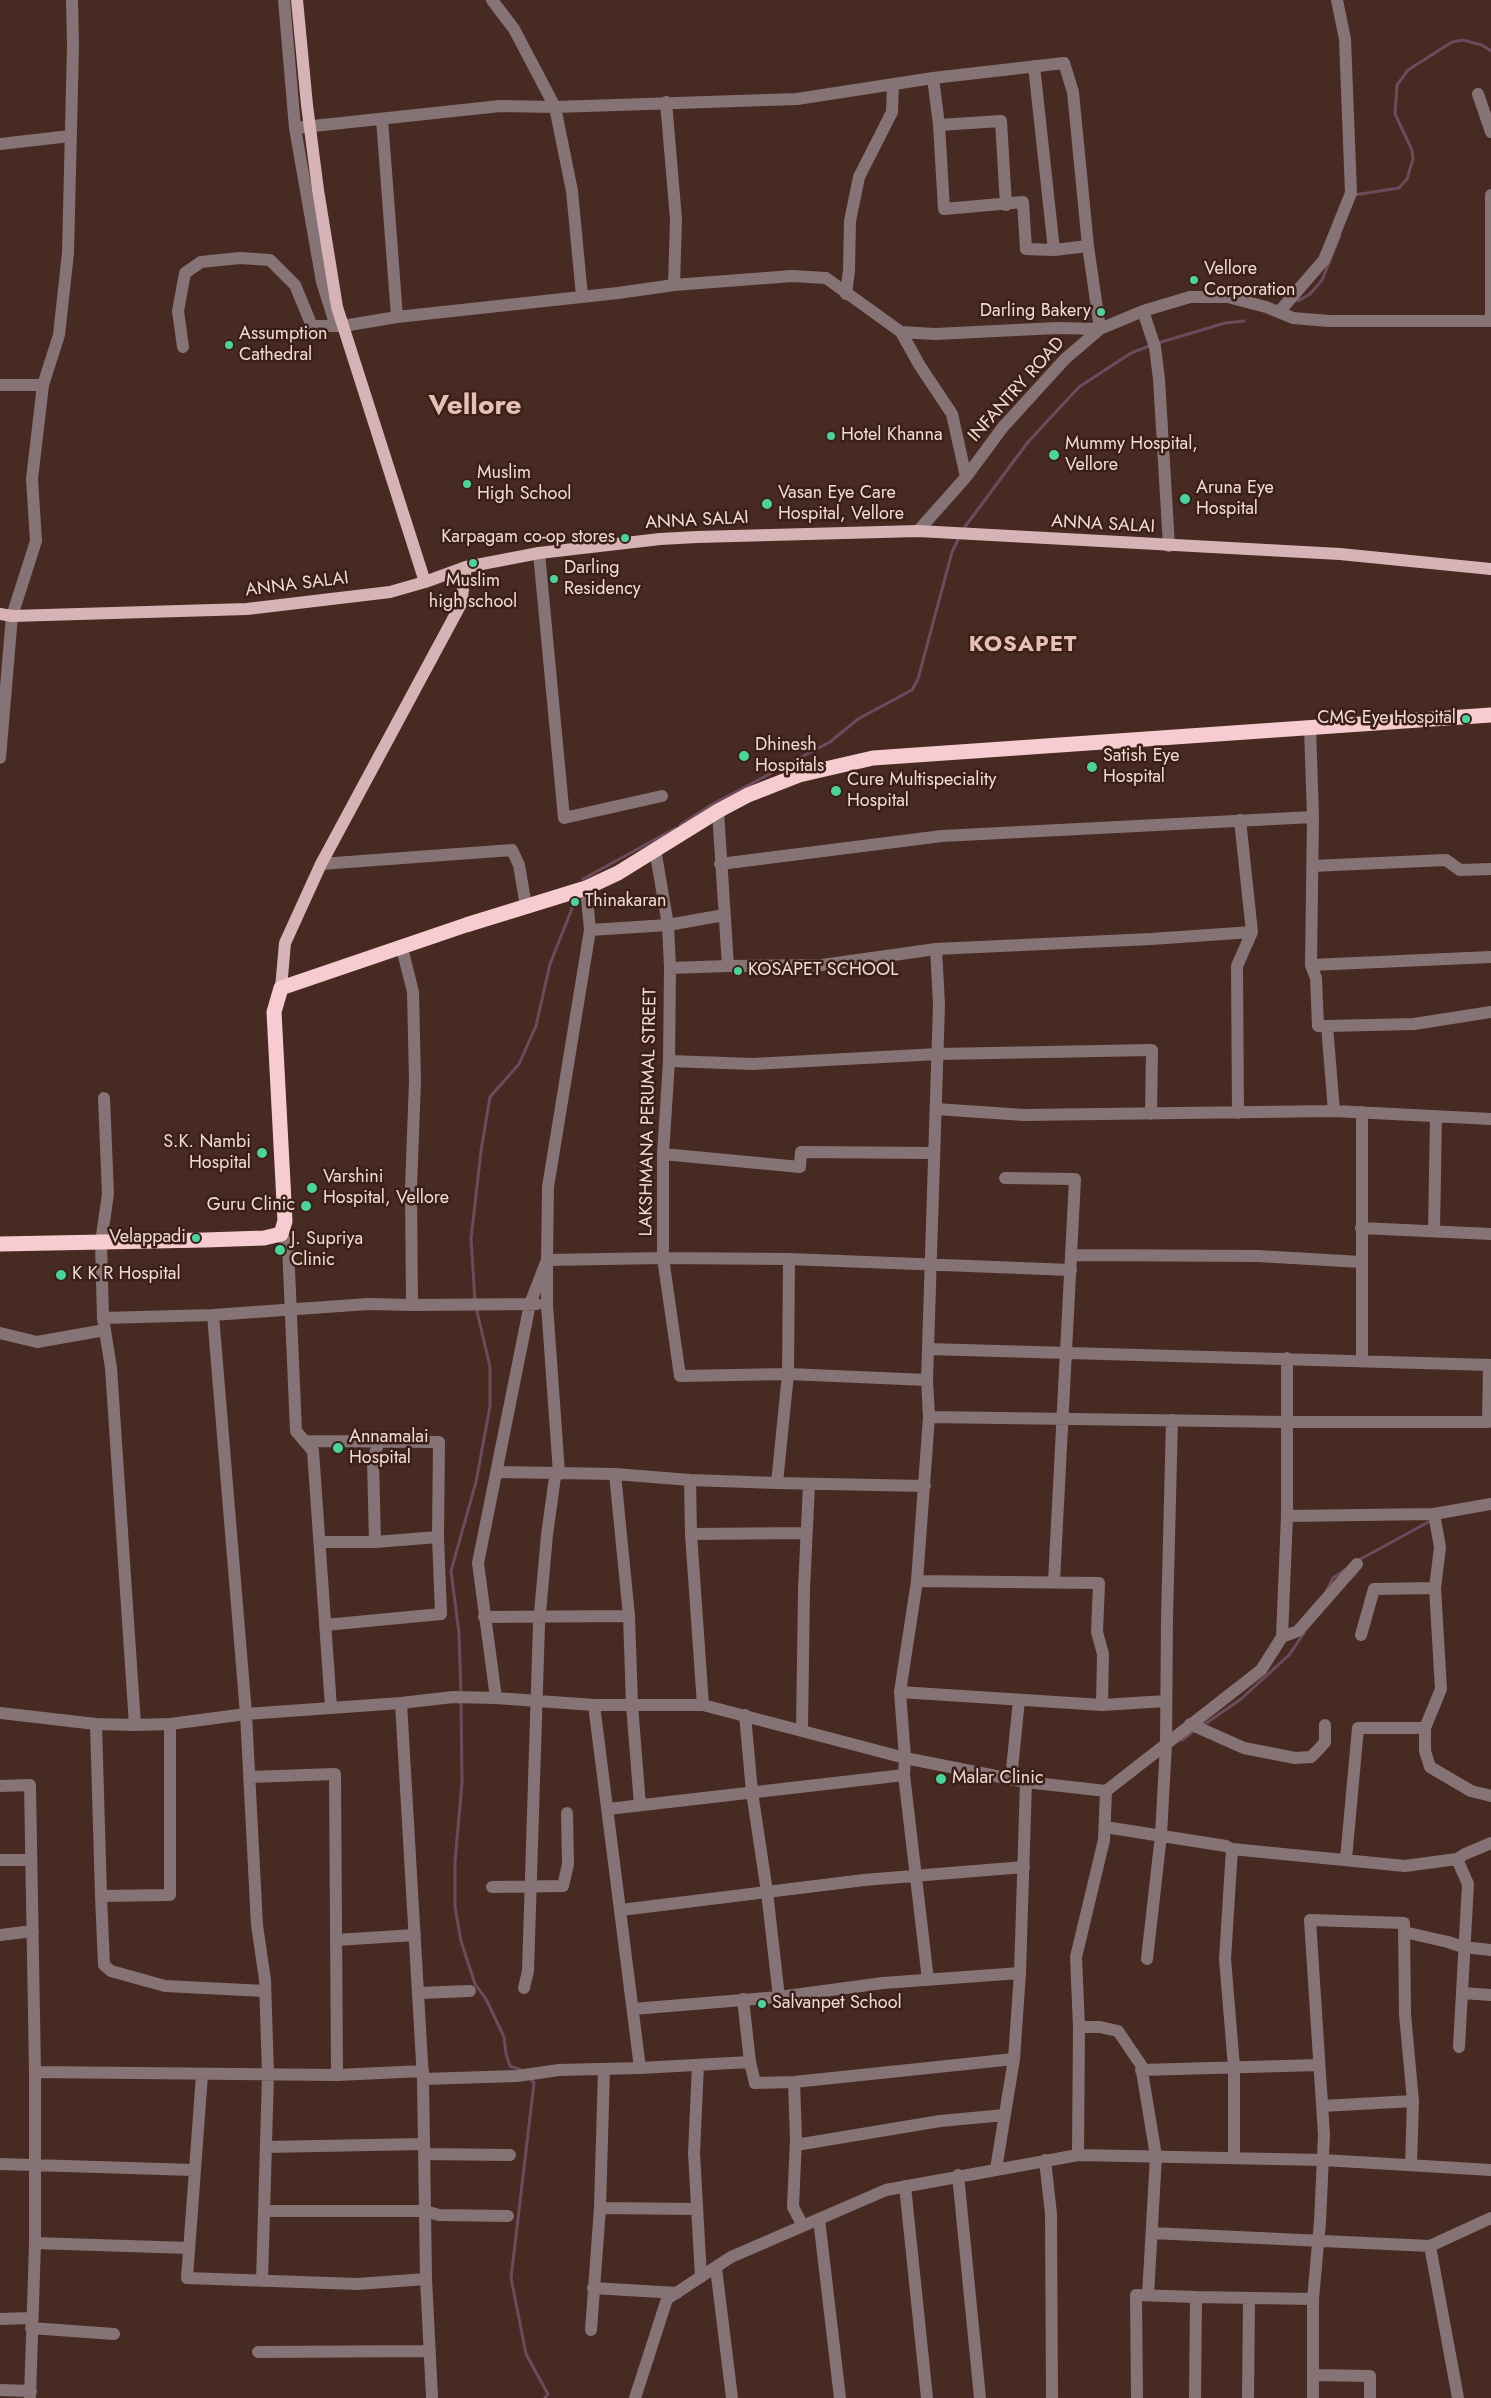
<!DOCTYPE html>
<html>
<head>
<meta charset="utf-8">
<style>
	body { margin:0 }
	canvas { display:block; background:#472a21 }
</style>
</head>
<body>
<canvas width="1491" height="2398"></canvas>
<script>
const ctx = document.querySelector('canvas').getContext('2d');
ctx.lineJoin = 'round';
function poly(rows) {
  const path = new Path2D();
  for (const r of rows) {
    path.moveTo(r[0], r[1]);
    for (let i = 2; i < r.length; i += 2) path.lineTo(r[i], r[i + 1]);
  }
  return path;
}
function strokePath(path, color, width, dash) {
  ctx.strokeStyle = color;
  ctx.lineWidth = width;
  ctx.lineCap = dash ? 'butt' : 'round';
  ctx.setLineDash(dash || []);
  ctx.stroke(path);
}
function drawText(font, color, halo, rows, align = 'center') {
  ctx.font = font + ' Jost,sans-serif';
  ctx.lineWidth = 5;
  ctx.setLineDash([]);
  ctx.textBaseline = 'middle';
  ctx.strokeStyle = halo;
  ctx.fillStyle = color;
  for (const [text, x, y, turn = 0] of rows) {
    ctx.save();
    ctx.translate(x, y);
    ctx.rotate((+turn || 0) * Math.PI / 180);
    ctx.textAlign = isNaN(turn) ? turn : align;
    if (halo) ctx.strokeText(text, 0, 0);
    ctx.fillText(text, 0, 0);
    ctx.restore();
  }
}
strokePath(poly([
	[1354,195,1399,188,1407,179,1413,159,1412,150,1395,114,1397,85,1408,70,1452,42,1463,40,1482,45,1491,51],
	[1298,301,1310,294,1322,280,1340,236],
	[1158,343,1225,323,1244,321],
	[964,528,1028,442,1079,387,1131,353,1152,345],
	[680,825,711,805,830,742,858,719,912,690,918,679,952,552,958,540],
	[583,879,676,828],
	[475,1301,471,1239,481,1151,490,1097,519,1064,536,1026,550,964,575,901],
	[1357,1561,1432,1520],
	[1327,1590,1333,1578,1346,1569],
	[461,1694,459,1633,451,1571,476,1482,490,1406,490,1367,476,1307],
	[461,1700,462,1783,455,1862,455,1907,461,1941,475,1984,486,1999,504,2037,506,2054,510,2066,521,2070],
	[1202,1726,1241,1699,1289,1655,1304,1633],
	[1182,1740,1195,1730],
	[529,2077,534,2083,511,2278,526,2354,548,2394,545,2398]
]), '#6b4b5c', 3);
strokePath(poly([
	[284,0,295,128,322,282,334,320,337,324,343,326],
	[492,0,514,29,555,107,572,191,582,296],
	[1034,66,1054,250],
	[933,78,939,125,944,209,1023,202,1026,249,1054,250,1088,246],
	[1478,94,1491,132],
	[666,102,676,219,674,285],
	[382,119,397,317],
	[939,125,1001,121,1006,205],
	[0,144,70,136],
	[846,294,849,270,850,221,859,177,892,112,893,85],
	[1143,311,1155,347,1159,379,1169,546],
	[1279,312,1324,260,1351,193,1345,39,1337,0],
	[1491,321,1491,195],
	[901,332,920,366,952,414,966,477],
	[183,347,178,311,185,273,201,262,240,258,270,260,295,285,312,326,343,326,397,317,618,293,674,285,792,276,826,278,901,332,935,334,1057,328,1100,329,1088,246,1073,92,1064,63,933,78,797,99,555,107,500,106,295,128],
	[0,385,43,385,59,335,68,253,73,46,72,0],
	[918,531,966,477,1003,427,1065,359,1100,329,1143,311,1190,297,1228,297,1266,307,1293,318,1329,321,1491,321],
	[539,553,564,818,662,796],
	[1310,727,1313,817,1311,965,1316,978,1318,1026,1327,1026,1334,1111],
	[0,758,12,616,36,541,32,479,43,385],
	[718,811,728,966,822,965,936,949,1151,939,1252,932],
	[655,849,668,925,670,968,669,1061,663,1154,663,1258,680,1376,788,1374,927,1380],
	[321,864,512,850,519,865,526,906],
	[720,864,942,836,1313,817],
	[1312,866,1446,860,1460,870,1491,869],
	[590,930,668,925,724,915],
	[1311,965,1491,957],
	[670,968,728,966],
	[1327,1026,1414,1024,1491,1012],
	[669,1061,753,1064,938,1054,1152,1050,1151,1114],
	[104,1098,108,1194,101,1242,103,1318,111,1368,135,1725],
	[936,1109,1024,1115,1334,1111,1491,1119],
	[1238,1113,1237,966,1252,932,1240,820],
	[663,1154,800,1167,801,1152,933,1153],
	[1005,1178,1075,1179,1054,1581],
	[1361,1228,1491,1234],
	[1434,1231,1436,1116],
	[281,1234,288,1246,296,1431,313,1451,331,1707],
	[1072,1255,1258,1256,1361,1262],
	[789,1259,788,1374,777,1483,925,1486],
	[412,1305,537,1304],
	[213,1315,246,1714,257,1925,265,1980,268,2075,262,2281],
	[103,1318,213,1315,368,1304,412,1305,411,1188,415,1081,413,992,402,948],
	[0,1333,37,1342,105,1330],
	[928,1349,1491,1365],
	[1362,1360,1362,1112],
	[929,1417,1286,1422,1488,1422,1489,1365],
	[304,1441,439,1442,438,1537,441,1614,325,1625],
	[498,1472,615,1474,629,1616,632,1705,640,1805],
	[615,1474,690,1480,777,1483],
	[690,1480,691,1534,703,1705],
	[1434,1514,1440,1547,1435,1588,1441,1689,1425,1728,1425,1751,1430,1767,1471,1791,1491,1796],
	[1287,1516,1434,1514,1491,1504],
	[691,1534,806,1533],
	[320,1542,375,1542,438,1537],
	[375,1542,373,1460,379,1441],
	[917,1581,1099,1583,1097,1632,1103,1654,1102,1705],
	[484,1617,629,1616],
	[1361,1635,1374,1589,1435,1588],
	[1282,1637,1298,1631,1357,1564],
	[900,1692,1102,1705,1166,1701],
	[496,1698,478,1563,530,1304,547,1260,548,1187,590,930,586,888],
	[401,1703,423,2079,426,2279,432,2397],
	[594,1705,640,2068],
	[0,1713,96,1724,135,1725,170,1724,246,1714,401,1703,453,1697,496,1698,594,1705,703,1705,905,1758,1026,1782,1106,1791,1261,1670,1282,1637,1287,1516,1287,1358],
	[745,1715,752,1792,767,1892,779,1997],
	[96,1724,101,1896,170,1895,170,1724],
	[1190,1724,1244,1748,1295,1758,1311,1757,1319,1749,1325,1742,1325,1725],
	[802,1730,804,1589,809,1484],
	[249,1777,335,1774,337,2075],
	[1011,1779,1019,1700],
	[0,1786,30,1785,35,2072,35,2243,30,2398],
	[608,1809,904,1775],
	[1105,1827,1226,1846,1232,1849,1405,1866,1457,1859,1465,1854,1491,1843],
	[1232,1849,1225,1959,1234,2067,1234,2158],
	[1346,1859,1358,1728,1425,1728],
	[1457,1859,1468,1884,1459,2047],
	[0,1860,31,1860],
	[492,1887,563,1886,568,1864,567,1813],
	[101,1896,104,1965,111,1971,165,1986,265,1991],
	[621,1910,864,1880,1024,1867],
	[1404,1932,1448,1942,1463,1947,1491,1950],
	[0,1935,33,1931],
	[336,1940,415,1935],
	[1147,1959,1161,1835,1166,1744,1167,1618,1172,1420],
	[928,1980,904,1775,905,1758,900,1692,917,1581,929,1417,927,1380,939,1004,936,949],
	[524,1988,528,1971,539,1624,547,1535,555,1477,559,1473,547,1305,547,1260,663,1258,789,1259,1071,1270],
	[419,1993,470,1991],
	[1462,1993,1491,1995],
	[743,1999,750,2062,755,2083,794,2082,1014,2059],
	[633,2009,779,1997,883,1983,1020,1973],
	[1079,2027,1100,2027,1118,2031,1141,2065,1156,2156,1148,2295],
	[698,2065,694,2153,701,2277],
	[1141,2070,1319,2065],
	[35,2072,337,2075,423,2071],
	[202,2075,187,2278,357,2284,426,2279],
	[423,2079,517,2076,559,2070,640,2068,750,2062],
	[794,2082,796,2139,793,2207,803,2226],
	[1322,2106,1413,2101],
	[796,2145,940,2121,1005,2115],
	[266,2147,424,2144],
	[424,2154,510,2155],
	[1078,2155,1079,2027,1076,1957,1104,1840,1106,1791],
	[1045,2160,1051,2214,1052,2398],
	[0,2164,194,2170],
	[996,2169,1014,2059,1020,1973,1026,1782],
	[958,2175,980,2398],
	[905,2186,927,2398],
	[600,2208,697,2209],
	[264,2211,425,2211,439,2215,508,2216],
	[819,2219,840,2398],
	[1152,2233,1430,2246],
	[35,2243,189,2248],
	[716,2268,732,2398],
	[593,2288,677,2293],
	[0,2319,32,2318],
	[31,2328,114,2334],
	[591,2330,600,2208,604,2069],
	[258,2352,430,2351],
	[1313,2375,1370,2376,1370,2398],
	[0,2390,31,2391],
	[635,2398,667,2299,731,2257,886,2190,1078,2155,1323,2160,1491,2170],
	[1137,2398,1136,2295,1196,2297],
	[1195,2398,1196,2297,1313,2299,1320,2222,1324,2135,1310,1920,1404,1923,1405,2014,1413,2101,1411,2165],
	[1248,2398,1249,2298],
	[1313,2398,1313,2299],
	[1458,2398,1430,2246,1491,2218]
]), '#857375', 12);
strokePath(poly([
	[297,0,307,105,318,190,337,307,425,582],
	[0,614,12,616,247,609,390,592,425,582,466,567,539,553,660,539,697,537,918,531,1340,554,1491,569],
	[281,988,285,943,321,864,461,604,466,567]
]), '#d7b3b6', 12);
strokePath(poly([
	[0,1244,205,1240,264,1238,281,1234,285,1221,274,1012,281,988,466,925,586,888,618,873,718,811,748,795,799,775,873,758,1491,715]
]), '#f7ccd0', 15);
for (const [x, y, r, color] of [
	[1194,280,5,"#4ad49c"],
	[1101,312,5,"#4ad49c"],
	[229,345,5,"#4ad49c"],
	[831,436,5,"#4ad49c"],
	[1054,455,6,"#4ad49c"],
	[467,484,5,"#4ad49c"],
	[1185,499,6,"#4ad49c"],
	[767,504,6,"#4ad49c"],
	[625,538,5,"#4ad49c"],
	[473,563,5,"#4ad49c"],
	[554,579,5,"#4ad49c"],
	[1466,719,5,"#4ad49c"],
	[744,756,6,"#4ad49c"],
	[1092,767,6,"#4ad49c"],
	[836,791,6,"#4ad49c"],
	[575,902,5,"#4ad49c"],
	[738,971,5,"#4ad49c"],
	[262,1153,6,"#4ad49c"],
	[312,1188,6,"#4ad49c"],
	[306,1206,6,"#4ad49c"],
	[196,1238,5,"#4ad49c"],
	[280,1250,6,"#4ad49c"],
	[61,1275,6,"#4ad49c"],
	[338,1448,6,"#4ad49c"],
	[941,1779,6,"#4ad49c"],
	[762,2004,5,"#4ad49c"]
]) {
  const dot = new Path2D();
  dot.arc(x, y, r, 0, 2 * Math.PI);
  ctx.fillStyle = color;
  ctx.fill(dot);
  strokePath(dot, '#3c2018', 2);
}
drawText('18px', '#f1ddd7', '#3c2018', [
	["Vellore",1204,270],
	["Corporation",1204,291],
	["Darling Bakery",1091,312,"right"],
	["Assumption",239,335],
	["Cathedral",239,356],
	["Hotel Khanna",841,436],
	["Mummy Hospital,",1065,445],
	["Vellore",1065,466],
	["Muslim",477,474],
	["High School",477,495],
	["Aruna Eye",1196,489],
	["Hospital",1196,510],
	["Vasan Eye Care",778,494],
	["Hospital, Vellore",778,515],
	["Karpagam co-op stores",615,538,"right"],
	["Darling",564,569],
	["Residency",564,590],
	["Muslim",473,582,"center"],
	["high school",473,603,"center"],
	["CMC Eye Hospital",1456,719,"right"],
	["Dhinesh",755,746],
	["Hospitals",755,767],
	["Satish Eye",1103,757],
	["Hospital",1103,778],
	["Cure Multispeciality",847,781],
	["Hospital",847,802],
	["Thinakaran",585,902],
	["KOSAPET SCHOOL",748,971],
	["S.K. Nambi",251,1143,"right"],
	["Hospital",251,1164,"right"],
	["Varshini",323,1178],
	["Hospital, Vellore",323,1199],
	["Guru Clinic",295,1206,"right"],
	["Velappadi",186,1238,"right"],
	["J. Supriya",291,1240],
	["Clinic",291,1261],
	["K K R Hospital",72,1275],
	["Annamalai",349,1438],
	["Hospital",349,1459],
	["Malar Clinic",952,1779],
	["Salvanpet School",772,2004]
], 'left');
drawText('18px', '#f1ddd7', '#3c2018', [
	["INFANTRY ROAD",1017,390,-48],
	["ANNA SALAI",697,521,-3],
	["ANNA SALAI",1103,525,3],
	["ANNA SALAI",297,585,-7],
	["LAKSHMANA PERUMAL STREET",649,1112,-89]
]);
ctx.letterSpacing = '1px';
drawText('bold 22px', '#e6c0b5', '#3c2018', [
	["KOSAPET",1023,646]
]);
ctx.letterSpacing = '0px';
drawText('bold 28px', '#e6c0b5', '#3c2018', [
	["Vellore",475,407]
]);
</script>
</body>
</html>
